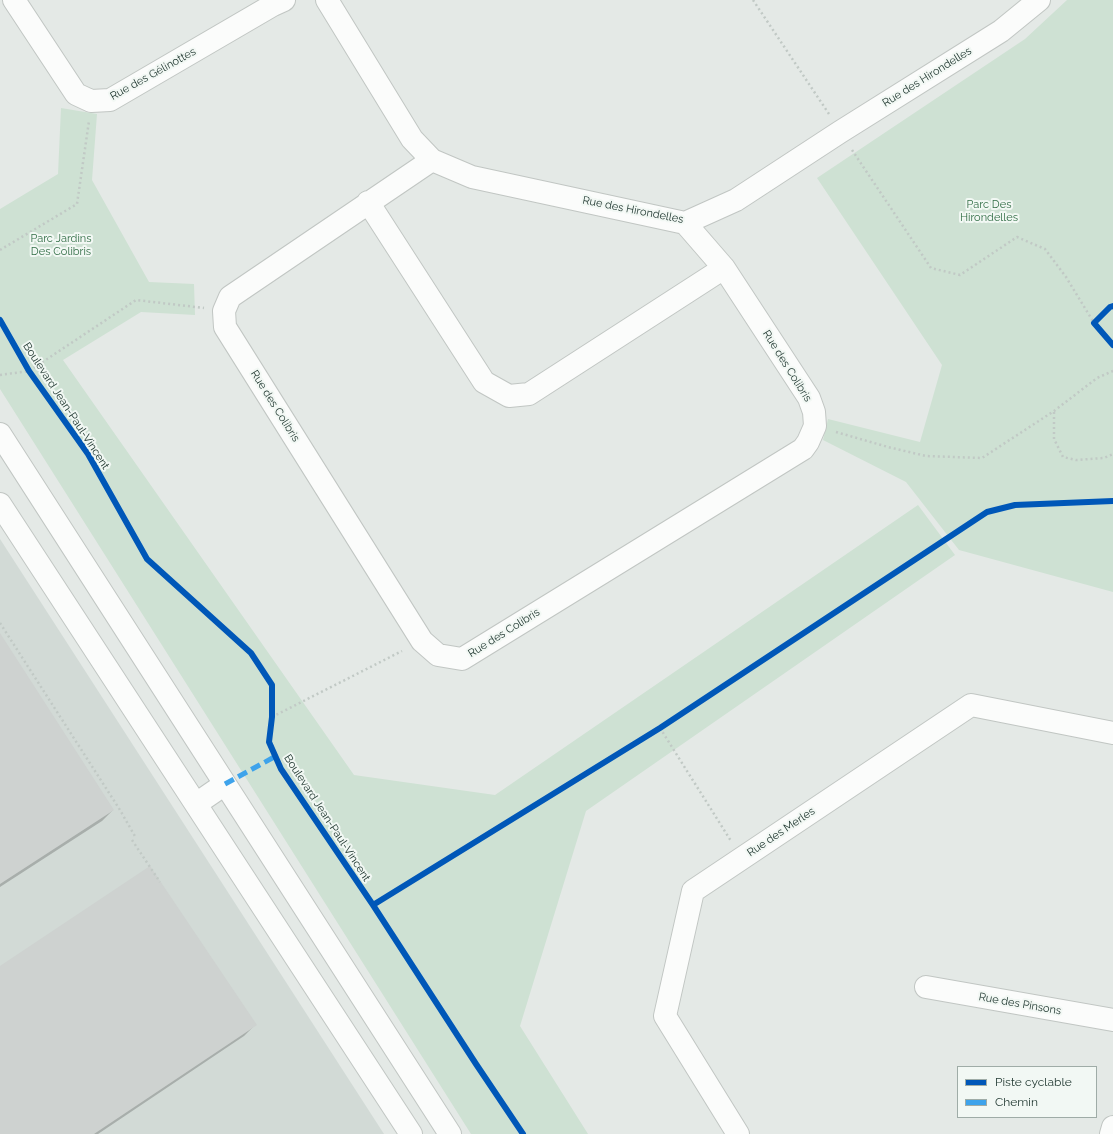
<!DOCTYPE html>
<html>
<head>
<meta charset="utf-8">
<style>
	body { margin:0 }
	#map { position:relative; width:1113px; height:1134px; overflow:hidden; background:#e4e9e6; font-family:Raleway,sans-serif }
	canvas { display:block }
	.legend { position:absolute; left:957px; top:1066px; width:140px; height:52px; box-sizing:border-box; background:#f2f8f4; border:1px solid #9faca7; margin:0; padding:5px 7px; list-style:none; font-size:12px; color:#233a33 }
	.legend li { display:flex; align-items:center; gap:8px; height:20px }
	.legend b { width:20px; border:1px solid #9faca7 }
</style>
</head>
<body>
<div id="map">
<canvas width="1113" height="1134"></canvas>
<ul class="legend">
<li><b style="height:5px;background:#0057b8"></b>Piste cyclable</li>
<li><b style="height:5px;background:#3ea3eb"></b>Chemin</li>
</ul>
</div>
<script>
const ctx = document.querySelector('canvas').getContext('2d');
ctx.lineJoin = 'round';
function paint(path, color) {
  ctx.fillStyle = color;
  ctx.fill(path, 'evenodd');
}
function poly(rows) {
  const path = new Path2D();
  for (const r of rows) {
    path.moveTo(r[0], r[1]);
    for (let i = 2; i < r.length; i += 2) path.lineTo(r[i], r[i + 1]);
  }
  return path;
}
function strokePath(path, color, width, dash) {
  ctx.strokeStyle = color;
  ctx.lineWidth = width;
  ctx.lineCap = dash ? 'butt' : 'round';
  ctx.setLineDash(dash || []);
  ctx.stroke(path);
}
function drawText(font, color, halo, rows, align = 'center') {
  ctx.font = font + ' Raleway,sans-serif';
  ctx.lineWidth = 4;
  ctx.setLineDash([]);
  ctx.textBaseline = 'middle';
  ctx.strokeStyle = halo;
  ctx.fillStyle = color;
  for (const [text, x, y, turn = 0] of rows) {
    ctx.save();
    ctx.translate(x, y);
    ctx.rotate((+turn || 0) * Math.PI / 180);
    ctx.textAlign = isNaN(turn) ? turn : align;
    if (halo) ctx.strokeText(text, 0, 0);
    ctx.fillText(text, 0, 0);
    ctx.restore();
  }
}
paint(poly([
	[0,539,384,1134,0,1134]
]), '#d2dad6');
paint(poly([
	[1067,0,1113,0,1113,592,959,550,906,482,823,440,828,419,920,442,942,365,817,178,1025,39],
	[61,108,97,114,92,180,149,282,194,284,195,315,141,312,63,360,354,775,495,795,918,505,955,555,586,811,520,1026,588,1134,471,1134,0,389,0,209,58,174]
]), '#cee1d3');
paint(poly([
	[0,635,113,810,102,821,0,887],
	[0,967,255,1025,244,1036,98,1134,0,1134]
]), '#0003');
paint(poly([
	[0,633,114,810,0,884],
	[150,866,257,1025,94,1134,0,1134,0,966]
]), '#ced2d0');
const minor = poly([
	[14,0,76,94,91,101,110,100,273,5,284,0],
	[327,0,412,139,432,160,472,177,685,223,736,200,840,132,1001,31,1039,0],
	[432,160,230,297,224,311,225,327,422,641,438,655,462,659,803,449,808,442,815,426,814,412,809,398,724,268,685,223],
	[368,202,484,382,509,396,529,394,724,268],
	[0,434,450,1134],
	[0,504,411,1134],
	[196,804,225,784],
	[926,987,1113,1020],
	[738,1134,665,1016,693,891,971,705,1113,733],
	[1111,1134,1113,1127]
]);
strokePath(minor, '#c1c6c3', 24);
strokePath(poly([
	[753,0,829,114],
	[852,150,931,268,960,275,1017,237,1045,249,1066,277,1094,323],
	[0,250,77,204,89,121],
	[0,375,29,371,136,300,204,308],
	[1054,412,1054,439,1063,457,1076,460,1104,458,1113,454],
	[836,432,888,447,926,456,982,458,1054,411,1097,378,1113,371],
	[0,623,120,810,136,838],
	[272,717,402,651],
	[660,728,731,841],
	[132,840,160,882]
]), '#c1c9c5', 2.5, [2, 3]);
strokePath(minor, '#fbfcfb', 22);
strokePath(poly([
	[225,784,276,756]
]), '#3ea3eb', 5, [10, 5]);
strokePath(poly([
	[1113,306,1110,307,1094,323,1113,345],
	[0,320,29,371,88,454,147,559,251,653,272,685,272,717,269,742,281,769,373,905,476,1064,523,1134],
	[373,905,660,728,987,512,1015,505,1113,501]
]), '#0057b8', 6);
drawText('11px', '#233a33', '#f2f8f4', [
	["Rue des Gélinottes",153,74,-29],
	["Rue des Hirondelles",927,77,-32],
	["Rue des Hirondelles",633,210,11],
	["Rue des Colibris",787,366,58],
	["Boulevard Jean-Paul-Vincent",66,406,57],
	["Rue des Colibris",275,406,58],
	["Rue des Colibris",504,633,-32],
	["Boulevard Jean-Paul-Vincent",327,818,57],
	["Rue des Merles",781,832,-34],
	["Rue des Pinsons",1020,1004,10]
]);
drawText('11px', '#316d45', '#f2f8f4', [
	["Parc Des",989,205],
	["Hirondelles",989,218],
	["Parc Jardins",61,239],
	["Des Colibris",61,252]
]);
</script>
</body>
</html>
